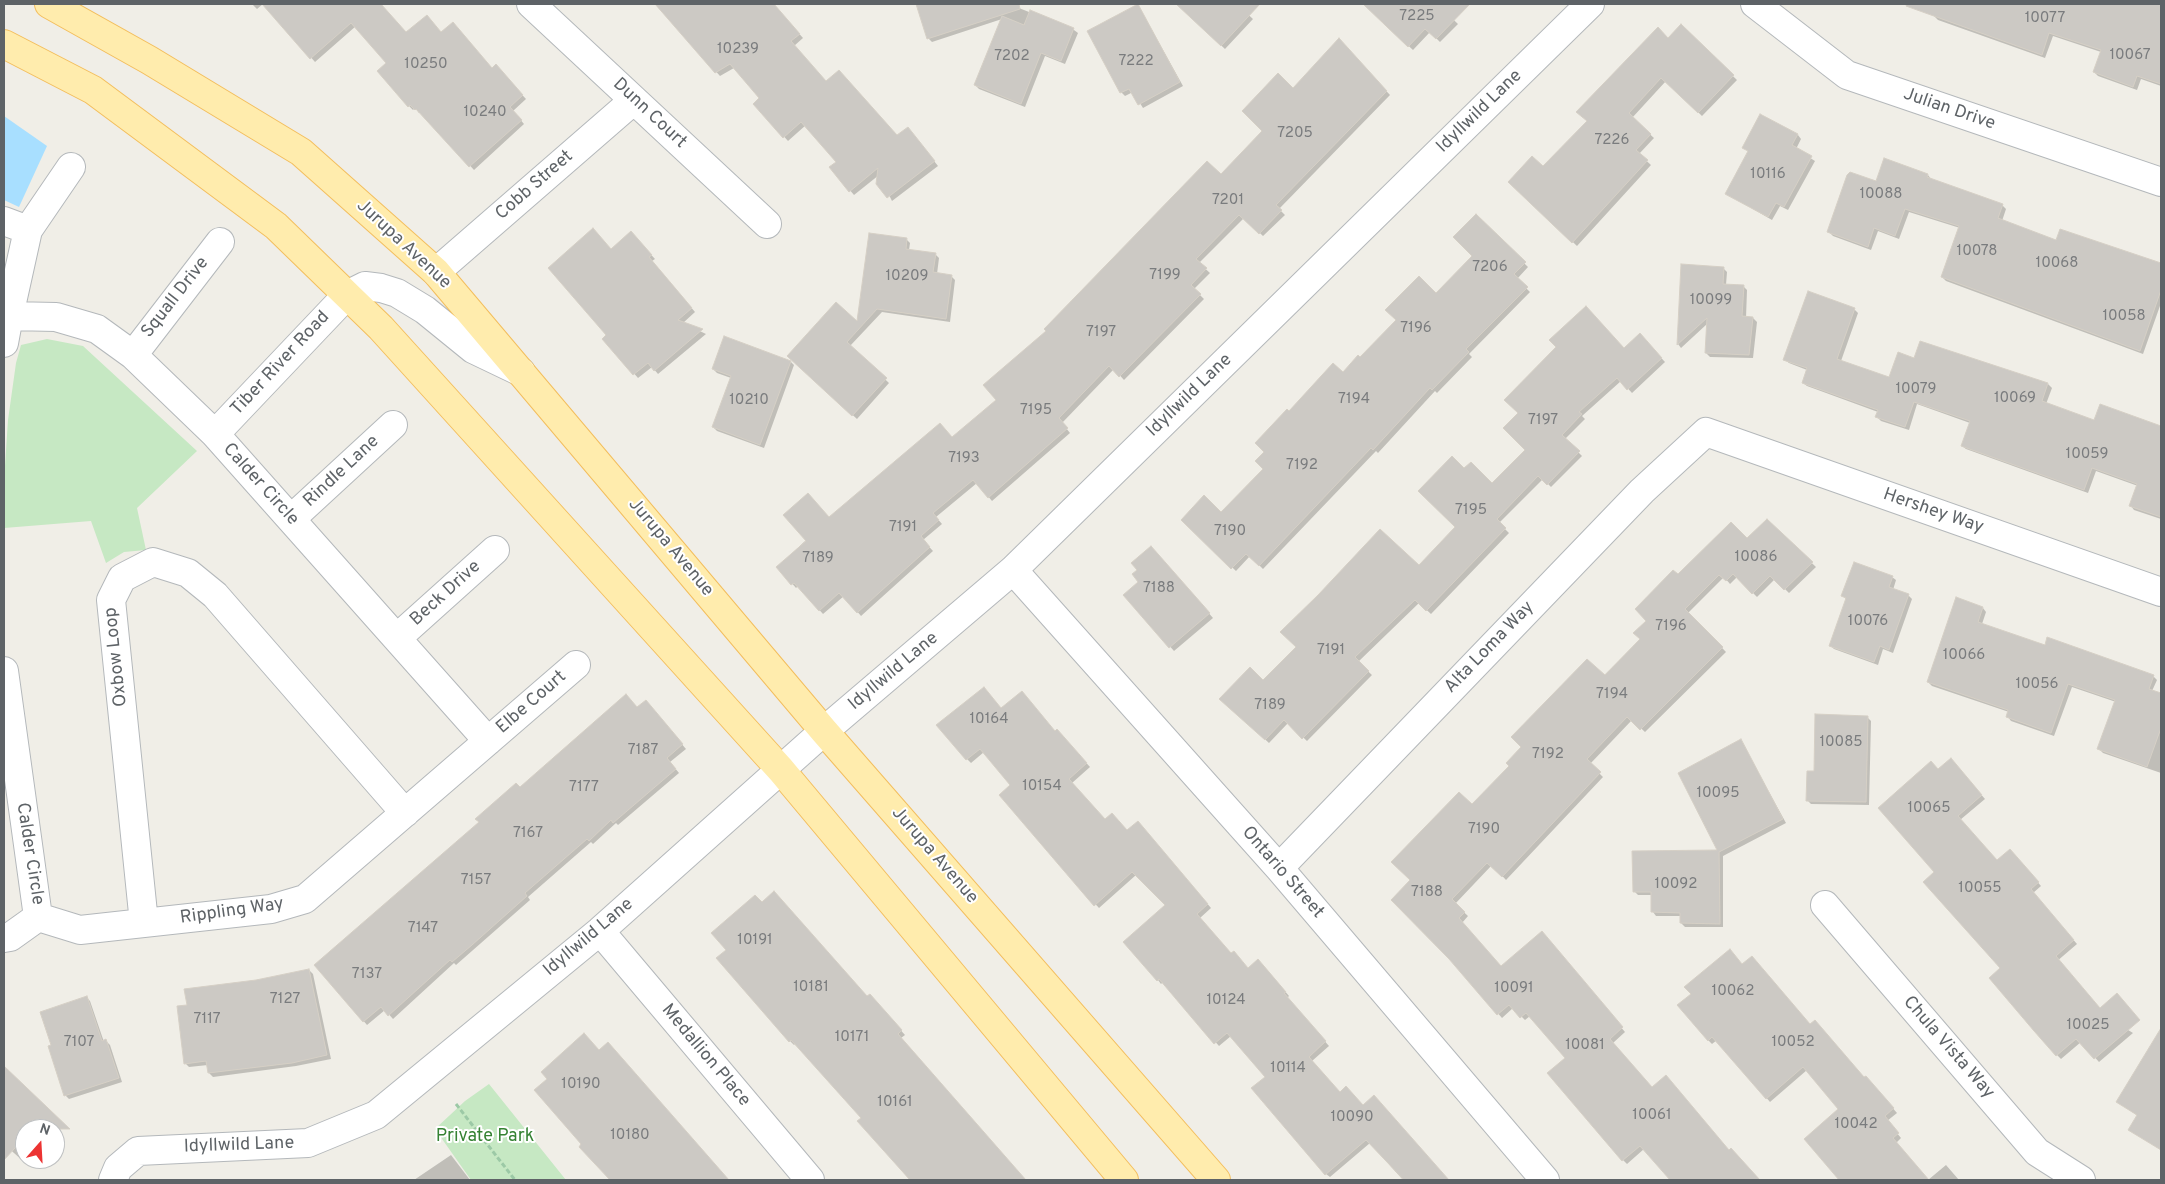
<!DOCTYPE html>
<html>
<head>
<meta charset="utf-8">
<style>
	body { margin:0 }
	#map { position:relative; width:2165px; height:1184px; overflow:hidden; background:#f0eee7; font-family:Overpass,sans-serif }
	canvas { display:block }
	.frame { position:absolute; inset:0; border:5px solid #5e6367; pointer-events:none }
	.north { position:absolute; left:15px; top:1119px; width:50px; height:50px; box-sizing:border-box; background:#fff; border:1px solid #bfc1c2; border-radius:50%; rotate:19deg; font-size:14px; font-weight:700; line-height:20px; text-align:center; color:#5e6367 }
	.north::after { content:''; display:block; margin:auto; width:18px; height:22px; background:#ec3332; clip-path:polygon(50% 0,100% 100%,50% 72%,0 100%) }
</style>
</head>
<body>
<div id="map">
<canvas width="2165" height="1184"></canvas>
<div class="frame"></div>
<div class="north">N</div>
</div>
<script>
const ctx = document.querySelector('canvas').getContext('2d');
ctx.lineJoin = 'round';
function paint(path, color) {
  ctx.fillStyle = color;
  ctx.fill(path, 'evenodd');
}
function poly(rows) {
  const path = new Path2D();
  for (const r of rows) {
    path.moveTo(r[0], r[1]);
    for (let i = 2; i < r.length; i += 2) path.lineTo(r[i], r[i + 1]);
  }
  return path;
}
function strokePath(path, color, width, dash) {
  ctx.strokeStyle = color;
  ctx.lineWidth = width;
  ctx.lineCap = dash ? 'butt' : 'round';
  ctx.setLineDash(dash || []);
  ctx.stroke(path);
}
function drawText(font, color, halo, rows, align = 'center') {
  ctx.font = font + ' Overpass,sans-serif';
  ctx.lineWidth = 4;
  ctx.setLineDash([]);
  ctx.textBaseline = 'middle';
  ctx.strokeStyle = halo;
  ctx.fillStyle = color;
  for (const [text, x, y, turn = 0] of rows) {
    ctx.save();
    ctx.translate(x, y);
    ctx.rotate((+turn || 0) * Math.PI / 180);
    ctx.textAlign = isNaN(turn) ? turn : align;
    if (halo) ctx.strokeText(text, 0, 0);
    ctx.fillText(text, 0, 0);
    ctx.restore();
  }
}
paint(poly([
	[47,339,83,346,197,451,137,508,146,550,124,552,106,563,91,521,4,528,4,481,8,420,16,363,21,345],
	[489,1084,566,1180,471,1180,435,1129,465,1101]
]), '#c6e8c3');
paint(poly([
	[4,116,47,146,19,207,4,200]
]), '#a8dfff');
paint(poly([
	[252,4,263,4,257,9],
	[264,4,380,4,406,34,441,33,492,69,499,70,526,99,513,111,524,124,474,170,421,112,419,113,415,108,413,110,409,106,378,71,388,63,356,26,315,62],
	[655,4,703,4,727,30,757,4,773,4,803,38,794,46,826,82,897,137,911,132,938,166,892,201,879,175,854,195,831,168,838,162,806,125,788,141,755,104,761,98,734,68,720,76],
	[917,4,1009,4,1074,30,1078,33,1065,64,1045,56,1025,107,979,89,975,85,1002,19,932,42,928,38],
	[1177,4,1243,4,1240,7,1253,19,1225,49],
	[1364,4,1437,4,1458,24,1440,42,1430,32,1413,50],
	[1930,4,2161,5,2161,86,2141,79,2137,90,2098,76,2094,72,2101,52,2053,36,2045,58,1938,20,1934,16,1938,6],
	[1138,5,1183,86,1143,108,1133,92,1125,96,1121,92,1088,31],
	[1681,26,1737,80,1702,116,1666,81,1632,118,1654,138,1639,154,1651,165,1577,246,1510,182,1543,168],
	[1339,40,1390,95,1279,209,1285,215,1263,236,1244,218,1199,263,1210,273,1194,289,1204,299,1124,380,1114,369,1062,423,1070,433,992,501,977,483,936,517,942,524,923,540,933,551,861,616,844,596,823,614,798,586,796,588,778,567,829,518,952,439,997,400,1047,331,1221,176,1264,131,1293,89],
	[1761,115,1798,135,1801,139,1796,149,1815,161,1788,210,1780,206,1772,220,1727,194,1749,152,1744,147],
	[1928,175,1931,179,2002,205,2006,209,2002,221,2056,242,2060,230,2161,266,2161,303,2143,354,1946,281,1942,277,1960,228,1909,212,1899,239,1878,231,1871,250,1833,236,1829,232,1877,182],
	[1476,216,1528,267,1517,279,1530,292,1469,354,1472,357,1437,393,1435,391,1378,453,1376,451,1263,569,1250,556,1236,571,1183,520,1221,514,1264,469,1266,452,1289,413,1343,373,1436,294,1474,256],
	[635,237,655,259,652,261,695,312,683,323,706,334,658,374,652,367,638,378,604,339,608,335],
	[906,239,910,243,909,250,935,254,939,258,937,274,951,276,955,280,950,322,882,312,850,346,889,383,857,419,789,356,858,324],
	[1682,266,1723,268,1727,272,1726,285,1743,286,1747,290,1746,318,1753,318,1757,322,1753,358,1710,357,1706,353,1707,324,1681,348,1678,344],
	[1854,309,1858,313,1841,361,1890,378,1915,359,1921,342,2048,384,2052,388,2046,404,2095,422,2100,405,2161,427,2161,519,2134,510,2131,506,2138,486,2096,471,2088,493,1966,449,1962,446,1970,423,1917,404,1909,430,1881,421,1877,417,1878,412,1807,386,1803,383,1807,370,1789,363,1785,360],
	[1640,335,1665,362,1632,393,1621,381,1582,416,1585,419,1565,439,1582,456,1551,487,1543,479,1499,523,1509,533,1431,614,1419,603,1358,662,1372,675,1307,741,1288,723,1269,743,1221,699,1263,682,1419,566,1456,527,1464,470,1492,484],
	[791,362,794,365,764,448,717,431,713,427,731,378,717,373,713,369],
	[1767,520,1816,567,1789,593,1775,579,1757,597,1737,577,1730,584,1724,577,1688,613,1726,652,1645,732,1632,720,1590,764,1603,777,1506,880,1492,865,1455,904,1468,916,1462,923,1501,967,1545,936,1625,1032,1613,1043,1652,1088,1729,1152,1735,1153,1759,1180,1671,1180,1644,1149,1627,1164,1623,1160,1566,1058,1530,1016,1525,1020,1513,1008,1502,1018,1450,958,1411,880,1472,805,1641,639,1647,621,1678,576,1747,540],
	[1155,551,1213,618,1174,651,1125,595,1140,582,1138,570],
	[1892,577,1896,580,1893,590,1908,595,1912,599,1893,653,1883,649,1878,665,1834,649,1831,646,1847,600,1843,596],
	[1983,608,1986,612,1982,624,2046,646,2153,676,2157,680,2152,691,2161,695,2161,773,2103,753,2099,749,2116,702,2072,687,2054,736,2011,721,2008,717,2009,712,1932,686,1928,682],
	[649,706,686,749,670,762,679,773,618,825,616,823,593,844,591,842,528,897,530,900,456,965,454,963,393,1019,385,1010,367,1025,316,965,520,788,637,708],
	[1002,710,1061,735,1090,767,1072,783,1105,821,1128,831,1141,826,1211,908,1200,918,1231,955,1248,969,1262,964,1289,996,1287,998,1329,1046,1312,1061,1340,1094,1363,1107,1378,1101,1447,1180,1403,1180,1370,1143,1330,1177,1326,1174,1266,1077,1231,1036,1219,1046,1163,982,1161,984,1158,980,1166,905,1136,875,1099,908,1064,870,1012,785,984,752,971,763,967,759],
	[1867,717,1871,721,1869,805,1811,804,1807,800,1815,772],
	[1741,741,1786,823,1723,856,1723,927,1685,927,1681,923,1681,916,1656,916,1653,912,1653,895,1638,895,1634,891,1719,852],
	[1954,763,1985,799,1960,820,1997,862,2013,854,2041,886,2033,893,2077,944,2056,962,2027,968,2133,1033,2099,1062,2081,1042,2061,1059,2057,1055,2002,968,1936,873,1938,770],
	[718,958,867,998,870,996,905,1035,901,1038,1025,1180,910,1180,859,1121,863,1118,796,1043,794,1045,790,1041],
	[1742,965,1810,1026,1864,1079,1869,1081,1897,1113,1887,1121,1901,1138,1896,1143,1928,1180,1946,1165,1959,1180,1846,1180,1842,1176,1840,1109,1807,1070,1770,1102,1717,1040,1712,1044,1708,1040],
	[309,970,313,974,331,1059,296,1066,213,1077,209,1073,208,1065,189,1067,185,1063,188,1006,256,982],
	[86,997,90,1001,104,1042,106,1041,110,1045,122,1082,69,1099,65,1095,53,1045],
	[2153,1043,2161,1048,2161,1150,2130,1130,2138,1116,2122,1105],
	[612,1048,728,1180,613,1180,580,1147,583,1144,599,1052],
	[4,1068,61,1122,55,1129,25,1129,27,1159,24,1162,4,1144],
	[451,1155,470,1180,414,1180]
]), '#0003');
const building = poly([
	[262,4,381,4,406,32,427,15,441,32,453,22,492,68,496,64,523,95,510,107,522,120,469,167,416,109,415,110,410,105,408,107,377,71,386,63,351,23,310,59,262,4],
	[655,4,774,4,800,34,791,41,826,81,839,70,897,135,908,127,935,161,887,198,876,184,878,168,849,192,829,167,836,162,801,122,783,138,753,104,759,98,730,64,715,73,655,4],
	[916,4,1019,4,1020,9,927,39,916,4],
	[1138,4,1180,82,1138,105,1129,89,1120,93,1087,31,1138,4],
	[1176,4,1260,4,1221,46,1176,4],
	[1363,4,1470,4,1436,39,1425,29,1408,47,1363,4],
	[1907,4,2161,4,2161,84,2137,76,2133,87,2093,72,2101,50,2049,33,2042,55,1906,6,1907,4],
	[1030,10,1074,28,1061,61,1041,53,1021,104,974,85,1002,16,1024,25,1030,10],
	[1681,24,1734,75,1698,113,1661,78,1629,113,1651,134,1636,150,1648,160,1572,243,1508,182,1532,156,1543,166,1587,121,1576,112,1658,27,1668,38,1681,24],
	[1339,38,1387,91,1276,205,1282,210,1259,234,1239,215,1196,259,1207,268,1191,285,1201,294,1119,377,1109,366,1059,418,1068,428,988,498,973,480,933,513,939,520,921,536,930,547,880,592,857,613,839,593,819,611,794,583,791,585,776,567,806,541,783,515,808,493,829,517,940,423,952,437,996,400,983,385,1046,331,1044,329,1207,161,1221,174,1262,131,1242,111,1278,73,1293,88,1339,38],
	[1760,114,1798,134,1792,145,1812,156,1784,207,1776,203,1768,217,1725,194,1748,151,1742,148,1760,114],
	[1884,158,1928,174,1927,177,2003,204,1998,218,2056,240,2060,229,2161,263,2161,290,2140,351,1941,277,1959,226,1905,209,1895,236,1874,228,1868,247,1827,232,1847,175,1850,172,1876,181,1884,158],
	[1476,214,1526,262,1514,274,1528,287,1466,349,1469,352,1432,390,1430,388,1373,450,1371,448,1259,566,1246,554,1231,569,1181,520,1204,495,1221,512,1263,469,1255,461,1264,452,1255,443,1287,409,1289,411,1333,363,1343,372,1358,355,1360,357,1396,320,1385,310,1419,276,1436,293,1472,256,1453,237,1476,214],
	[593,228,611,249,631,231,652,255,649,257,692,308,678,320,703,329,654,371,648,363,633,375,602,339,606,335,548,268,593,228],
	[869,233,907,238,906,249,936,253,933,272,952,275,946,319,877,309,847,342,887,378,852,416,787,356,836,302,857,321,869,233],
	[1681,264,1724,267,1723,284,1744,285,1742,316,1753,317,1749,355,1705,353,1707,318,1677,345,1681,264],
	[1808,291,1855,308,1837,359,1889,377,1898,352,1914,358,1920,341,2048,383,2042,401,2094,420,2100,404,2161,426,2161,517,2129,506,2137,484,2092,468,2084,490,1961,446,1970,421,1914,402,1905,427,1875,417,1878,410,1802,383,1807,368,1783,360,1808,291],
	[1586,306,1624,348,1640,333,1662,358,1627,390,1617,378,1579,412,1582,414,1562,435,1580,451,1547,485,1538,476,1497,519,1506,528,1426,611,1415,600,1355,657,1369,671,1302,739,1284,720,1265,740,1219,699,1250,667,1263,680,1296,647,1280,632,1318,595,1380,529,1419,565,1455,527,1418,491,1452,456,1464,468,1471,462,1492,483,1525,450,1503,428,1518,413,1504,400,1556,347,1549,340,1586,306],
	[724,336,791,361,760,445,712,427,731,376,712,369,724,336],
	[1767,519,1813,562,1784,590,1770,576,1752,594,1733,574,1726,581,1719,575,1685,609,1723,647,1640,730,1627,717,1587,759,1601,772,1502,877,1487,863,1452,899,1465,912,1459,918,1501,966,1542,931,1623,1027,1610,1039,1652,1087,1666,1075,1729,1150,1731,1148,1760,1180,1670,1180,1640,1146,1622,1161,1547,1073,1565,1058,1526,1013,1520,1018,1509,1005,1497,1015,1449,959,1391,900,1410,880,1391,862,1459,792,1472,804,1509,766,1506,763,1521,747,1511,737,1587,659,1605,675,1640,639,1633,633,1646,621,1635,609,1673,570,1678,574,1731,522,1747,538,1767,519],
	[1151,546,1210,613,1169,648,1123,595,1138,582,1132,574,1137,570,1131,563,1151,546],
	[1854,562,1893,576,1889,587,1909,594,1889,650,1880,646,1874,662,1829,646,1846,598,1841,596,1854,562],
	[1956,597,1983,607,1978,622,2045,645,2047,637,2154,675,2149,689,2161,693,2161,728,2147,767,2097,749,2115,700,2068,684,2051,733,2006,717,2008,710,1927,682,1956,597],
	[984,687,1001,708,1022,691,1055,731,1057,729,1087,763,1069,779,1105,819,1112,813,1127,830,1138,821,1208,904,1197,914,1231,953,1234,951,1248,968,1258,959,1286,992,1284,993,1326,1041,1309,1057,1340,1092,1346,1086,1363,1105,1374,1095,1449,1180,1404,1180,1366,1140,1325,1175,1251,1088,1265,1077,1227,1033,1214,1044,1159,979,1157,981,1123,942,1165,905,1132,872,1094,906,999,795,1010,785,980,749,966,760,936,725,984,687],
	[626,694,637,707,646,700,683,744,667,758,676,769,613,823,611,820,589,841,587,839,525,893,527,896,472,945,452,962,450,960,388,1016,381,1007,363,1022,314,965,479,822,475,819,516,783,520,787,626,694],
	[1815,714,1868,716,1866,802,1806,801,1807,771,1814,771,1815,714],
	[1741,739,1783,819,1719,852,1720,924,1680,923,1680,913,1651,912,1651,892,1633,892,1632,851,1717,850,1678,773,1741,739],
	[1951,758,1982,795,1958,816,1997,860,2010,849,2039,882,2031,889,2074,940,2056,956,2100,1008,2117,993,2140,1020,2094,1059,2076,1039,2056,1056,2034,1031,1989,978,2000,968,1923,882,1934,872,1878,808,1931,761,1938,769,1951,758],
	[774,891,867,996,870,994,902,1030,898,1034,1026,1180,910,1180,857,1121,861,1118,791,1040,789,1042,716,958,726,950,711,933,755,895,762,902,774,891],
	[1730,949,1742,964,1752,956,1810,1024,1815,1020,1864,1077,1866,1076,1894,1108,1885,1116,1899,1133,1893,1138,1929,1180,1839,1180,1804,1139,1838,1109,1803,1067,1766,1099,1712,1037,1708,1041,1677,1005,1691,994,1684,987,1730,949],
	[309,969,327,1055,292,1063,208,1073,206,1061,184,1064,177,1006,187,1005,184,989,256,980,309,969],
	[87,996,102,1041,106,1039,119,1078,64,1096,48,1046,51,1045,40,1012,87,996],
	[2161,1028,2161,1150,2128,1130,2137,1115,2116,1102,2161,1028],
	[584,1033,599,1050,608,1042,729,1180,610,1180,579,1147,581,1144,534,1090,547,1079,541,1072,584,1033],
	[4,1066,70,1129,25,1129,25,1137,4,1160,4,1066]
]);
paint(building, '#ccc9c4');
strokePath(building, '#d5cfc5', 1);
const minor = poly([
	[531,4,767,224],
	[1755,4,1847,75,2161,182],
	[4,221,28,230],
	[436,272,634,100],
	[9,316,28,230,71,167],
	[4,343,9,316,56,317,97,329,133,355,215,434,488,741],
	[133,355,220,242],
	[215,434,347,295,365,286,381,288,397,293,425,310,473,349,521,372],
	[291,519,393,425],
	[1013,570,1279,868,1545,1180],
	[397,638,495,550],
	[4,671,38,917],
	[1279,868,1642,491,1706,432,2161,592],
	[1825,905,2037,1152,2081,1180],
	[38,917,80,930,271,909,305,899,576,665],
	[144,923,111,600,122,578,153,562,188,573,215,595,405,813],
	[600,931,810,1180],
	[4,938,10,937,38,917],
	[113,1180,118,1168,138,1151,308,1143,376,1115,600,931,824,731,1013,570,1590,4]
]);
const major = poly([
	[49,4,149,60,301,152,436,272,824,731,1216,1180],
	[4,44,93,90,276,226,381,328,781,770,1124,1180]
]);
strokePath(minor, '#b4b8bb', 30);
strokePath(major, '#f3be5d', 30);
strokePath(poly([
	[456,1104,515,1180]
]), '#9cc9a6', 3, [5, 2.5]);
strokePath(minor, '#fff', 28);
strokePath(major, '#ffecad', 28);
drawText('15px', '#7a7c7e', null, [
	["7225",1417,17],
	["10077",2045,19],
	["10239",738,50],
	["10067",2130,56],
	["7202",1012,57],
	["7222",1136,62],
	["10250",426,65],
	["10240",485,113],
	["7205",1295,134],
	["7226",1612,141],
	["10116",1768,175],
	["10088",1881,195],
	["7201",1228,201],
	["10078",1977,252],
	["10068",2057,264],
	["7206",1490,268],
	["7199",1165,276],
	["10209",907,277],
	["10099",1711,301],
	["10058",2124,317],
	["7196",1416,329],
	["7197",1101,333],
	["10079",1916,390],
	["10069",2015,399],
	["7194",1354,400],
	["10210",749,401],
	["7195",1036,411],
	["7197",1543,421],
	["10059",2087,455],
	["7193",964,459],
	["7192",1302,466],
	["7195",1471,511],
	["7191",903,528],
	["7190",1230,532],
	["10086",1756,558],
	["7189",818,559],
	["7188",1159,589],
	["10076",1868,622],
	["7196",1671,627],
	["7191",1331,651],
	["10066",1964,656],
	["10056",2037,685],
	["7194",1612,695],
	["7189",1270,706],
	["10164",989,720],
	["10085",1841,743],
	["7187",643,751],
	["7192",1548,755],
	["10154",1042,787],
	["7177",584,788],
	["10095",1718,794],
	["10065",1929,809],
	["7190",1484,830],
	["7167",528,834],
	["7157",476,881],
	["10092",1676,885],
	["10055",1980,889],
	["7188",1427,893],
	["7147",423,929],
	["10191",755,941],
	["7137",367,975],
	["10181",811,988],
	["10091",1514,989],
	["10062",1733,992],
	["7127",285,1000],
	["10124",1226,1001],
	["7117",207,1020],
	["10025",2088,1026],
	["10171",852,1038],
	["7107",79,1043],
	["10052",1793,1043],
	["10081",1585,1046],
	["10114",1288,1069],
	["10190",581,1085],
	["10161",895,1103],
	["10061",1652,1116],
	["10090",1352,1118],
	["10042",1856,1125],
	["10180",630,1136]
]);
drawText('18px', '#5e6367', '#fff', [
	["Julian Drive",1949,110,19],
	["Idyllwild Lane",1480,112,-44],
	["Dunn Court",649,114,43],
	["Cobb Street",535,186,-41],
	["Jurupa Avenue",403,245,43],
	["Squall Drive",176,298,-52],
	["Tiber River Road",281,364,-47],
	["Idyllwild Lane",1190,396,-44],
	["Rindle Lane",342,472,-43],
	["Calder Circle",260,485,48],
	["Hershey Way",1933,512,19],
	["Jurupa Avenue",670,548,50],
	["Beck Drive",446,594,-42],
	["Alta Loma Way",1490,648,-46],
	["Oxbow Loop",117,657,-96],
	["Idyllwild Lane",894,672,-40],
	["Elbe Court",532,703,-41],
	["Calder Circle",29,854,81],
	["Jurupa Avenue",934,856,49],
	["Ontario Street",1282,873,49],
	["Rippling Way",232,912,-8],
	["Idyllwild Lane",589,938,-40],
	["Chula Vista Way",1948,1048,49],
	["Medallion Place",705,1056,50],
	["Idyllwild Lane",239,1146,-2]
]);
drawText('18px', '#358233', '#fff', [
	["Private Park",485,1137]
]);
</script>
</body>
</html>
